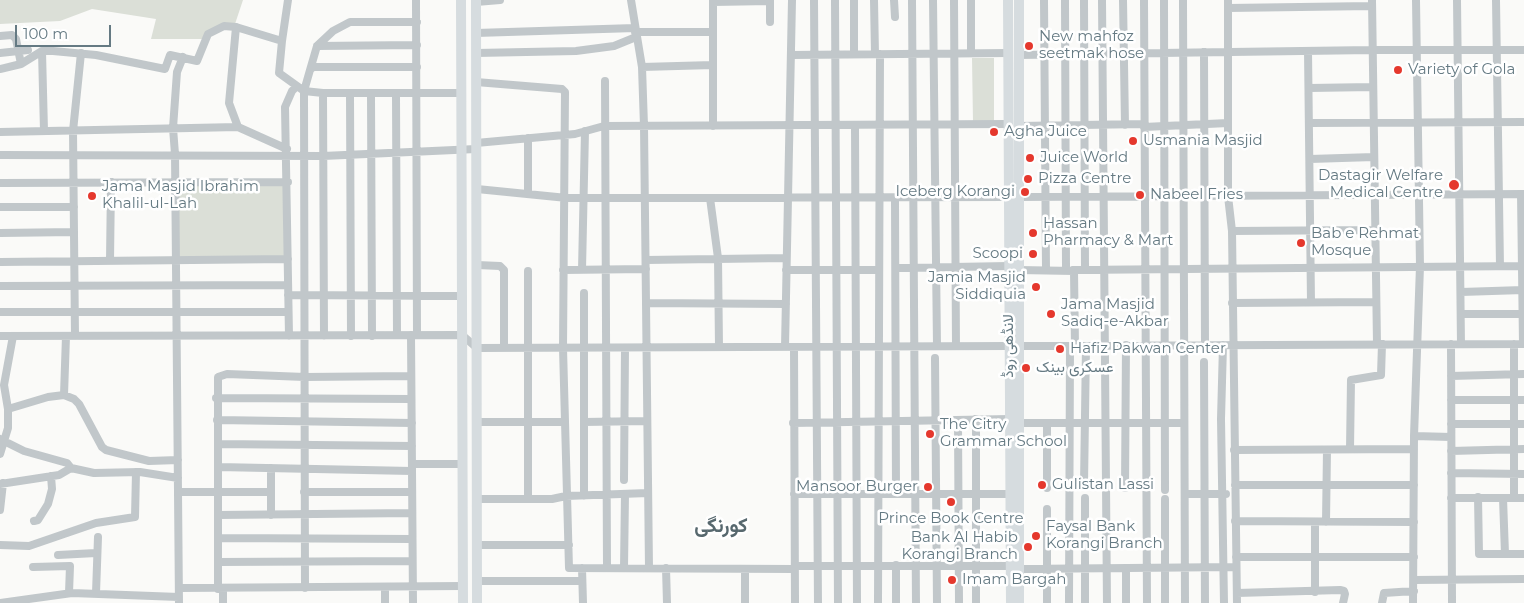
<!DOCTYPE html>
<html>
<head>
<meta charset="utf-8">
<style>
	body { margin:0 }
	#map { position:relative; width:1524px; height:603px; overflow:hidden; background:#fafaf8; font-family:Montserrat,sans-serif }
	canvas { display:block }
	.scale { position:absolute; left:15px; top:25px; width:96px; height:22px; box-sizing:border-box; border:2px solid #657a83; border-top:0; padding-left:6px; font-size:15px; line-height:18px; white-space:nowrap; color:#657a83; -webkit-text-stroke:4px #fff; paint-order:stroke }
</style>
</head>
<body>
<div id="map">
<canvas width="1524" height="603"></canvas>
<div class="scale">100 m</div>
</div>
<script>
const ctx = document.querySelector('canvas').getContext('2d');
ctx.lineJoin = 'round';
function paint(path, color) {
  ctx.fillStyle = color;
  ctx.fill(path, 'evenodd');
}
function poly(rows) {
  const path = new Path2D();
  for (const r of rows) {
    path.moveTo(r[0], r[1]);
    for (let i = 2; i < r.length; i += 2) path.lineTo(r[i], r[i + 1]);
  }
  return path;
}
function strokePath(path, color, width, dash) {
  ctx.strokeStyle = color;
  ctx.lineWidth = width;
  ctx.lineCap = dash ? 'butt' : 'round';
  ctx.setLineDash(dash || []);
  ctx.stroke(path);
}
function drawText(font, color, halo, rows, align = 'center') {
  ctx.font = font + ' Montserrat,Vazirmatn,sans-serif';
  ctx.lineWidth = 5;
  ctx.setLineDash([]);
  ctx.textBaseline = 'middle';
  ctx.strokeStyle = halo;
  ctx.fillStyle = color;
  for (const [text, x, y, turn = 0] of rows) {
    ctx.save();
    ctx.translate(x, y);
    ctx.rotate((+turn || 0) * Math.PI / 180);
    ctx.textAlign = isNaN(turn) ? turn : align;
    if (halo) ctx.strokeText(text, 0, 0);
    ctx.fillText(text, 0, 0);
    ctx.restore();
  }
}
paint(poly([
	[0,0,243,0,235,24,206,39,151,39,156,19,92,9,60,21,0,24],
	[972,58,994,58,994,122,973,122],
	[288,182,288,259,176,261,176,183]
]), '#dbdfd7');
strokePath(poly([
	[416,0,417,335],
	[631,0,642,67,644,126,649,568],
	[770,0,770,22],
	[814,0,818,603],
	[835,0,838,603],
	[874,0,875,54],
	[894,0,895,17],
	[912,0,916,603],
	[933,0,937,346],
	[954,0,956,346],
	[1044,0,1046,269],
	[1065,0,1066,269],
	[1084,0,1085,269],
	[1102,0,1107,603],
	[1123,0,1125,125],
	[1144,0,1147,603],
	[1164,0,1165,490],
	[1183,0,1185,603],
	[1228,0,1228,196,1232,231,1237,603],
	[1372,0,1377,344],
	[1457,0,1461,344],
	[1496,0,1500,266],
	[476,2,500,0],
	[713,2,770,1],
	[1228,8,1372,6],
	[236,27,229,103,238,127],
	[635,32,713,32],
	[476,33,635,28],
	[0,36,12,35,16,39,21,64],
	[282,41,288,0],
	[317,46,417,45],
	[42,51,44,131],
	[1308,51,1311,302],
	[1204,52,1205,345],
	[0,53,28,50],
	[476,53,576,51,614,46,636,37],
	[971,53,971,0],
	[854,54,854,0],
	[792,55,1008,53],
	[1019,55,1372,50,1524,50],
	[642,67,713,65],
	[0,69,21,64,42,51,53,51,96,55,165,69,170,55,197,61,208,34,224,26,236,27,282,41,279,73,304,91,323,93,461,93],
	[310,70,317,46,333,31,350,22,417,22],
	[605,81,607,568],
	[476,82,562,89,565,92,563,348,569,568,795,569],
	[1309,88,1373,87],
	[323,93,324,336],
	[350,94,351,336],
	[371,94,372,336],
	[396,94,397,335],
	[1309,123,1524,122],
	[713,126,713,0],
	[855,126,857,603],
	[1019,126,1144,124],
	[1144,127,1228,123],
	[0,132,238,127,287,149],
	[476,143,575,134,604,126,1008,124],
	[0,155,323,156,476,149],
	[1310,159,1374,157],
	[0,183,288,182],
	[477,189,567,198,1008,197],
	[528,194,528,138],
	[1521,194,1523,344],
	[1019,197,1524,194],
	[710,198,718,258,719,347],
	[895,199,896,494],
	[0,207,74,207],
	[1232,231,1375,230],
	[0,233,74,232],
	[646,260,786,258],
	[110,261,111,182],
	[0,262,288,259],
	[477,265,500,266,504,270,504,348],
	[897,268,1009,266],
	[563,270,646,269],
	[582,270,585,131],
	[786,270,879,270],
	[1019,270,1074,271,1075,346],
	[1073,270,1524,266],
	[528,271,528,499],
	[0,286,288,285],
	[1461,292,1523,290],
	[584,293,584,496],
	[288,295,462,296],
	[646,303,786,304],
	[1232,303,1376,302],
	[0,312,288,312],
	[1461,314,1523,314],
	[411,335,413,603],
	[0,336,462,335,477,348,1009,346],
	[75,336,73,131,81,53],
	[289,336,285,107,292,91,297,86],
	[1451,344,1452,603],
	[1514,344,1514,498],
	[1223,345,1221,419,1224,603],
	[1019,346,1524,344],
	[785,347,792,0],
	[794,347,795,603],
	[935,358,937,603],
	[1204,362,1205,603],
	[1451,376,1524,374],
	[64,395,66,336],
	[216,398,411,399],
	[1451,400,1524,400],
	[8,409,48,397,64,395,74,399,79,404,102,447,106,450,149,461,178,460],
	[217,420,412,423],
	[958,420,959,603],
	[477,422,565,422],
	[584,422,647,421],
	[793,423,1010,419],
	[1019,423,1184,423],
	[1451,424,1524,424],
	[1414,436,1451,437],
	[0,439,24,451,67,463,71,468,94,473,140,472,178,478],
	[218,444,412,446],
	[1350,449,1351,380,1381,375,1382,344],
	[1234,450,1414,449],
	[1451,451,1524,449],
	[0,454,8,428,8,409,4,385,13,336],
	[412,464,463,464],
	[218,467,412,471],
	[271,468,271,515],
	[1451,473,1524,474],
	[624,480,625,348],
	[0,484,59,475,71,468],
	[1084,485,1086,346],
	[1235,485,1414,485],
	[1047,488,1047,423],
	[1125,488,1126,345],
	[178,492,271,492],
	[304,492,412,492],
	[794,494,1011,494],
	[1185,494,1226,494],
	[1478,497,1479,554,1524,554],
	[1085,498,1085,603],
	[1451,498,1524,498],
	[1503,498,1505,554],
	[477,499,552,499,566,496,648,493],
	[1165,499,1165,603],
	[1047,509,1047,603],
	[0,510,3,483],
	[218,515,412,513],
	[34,521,38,520,48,504,52,489,51,476],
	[1235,521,1414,522],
	[1326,522,1327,450],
	[218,538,412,539],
	[0,545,29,546,96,523,135,517,136,472],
	[477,545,569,545],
	[58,555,96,553],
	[1236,557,1414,557],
	[218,562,412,561],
	[896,565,896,603],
	[795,566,1011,566],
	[33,567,70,566,69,593],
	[582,568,583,603],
	[624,568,625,494],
	[666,568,667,603],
	[745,569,745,603],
	[1019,569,1236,567],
	[1414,580,1524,579],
	[477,581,582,581],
	[385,587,385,603],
	[179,588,463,586],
	[305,588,304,91,310,70,313,67,417,67],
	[218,589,218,377,227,374,305,377,411,376],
	[1315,592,1315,522],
	[96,593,98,537],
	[1237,593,1340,590,1344,591,1345,594,1343,603],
	[0,603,72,593,179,597],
	[179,603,175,154,173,128,177,72,183,57],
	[223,603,223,589],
	[878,603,880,54],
	[976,603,976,419],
	[1069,603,1070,346],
	[1126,603,1126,568],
	[1382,603,1384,593,1414,591],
	[1413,603,1414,436,1420,266,1416,0]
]), '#c1c7ca', 8);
strokePath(poly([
	[461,0,463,603],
	[476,0,477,603],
	[1008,0,1011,603],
	[1019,0,1019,603]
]), '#d6dcdf', 10);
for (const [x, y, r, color] of [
	[1029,46,5,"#e5382d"],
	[1398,70,5,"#e5382d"],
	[994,132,5,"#e5382d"],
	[1133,141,5,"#e5382d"],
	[1030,158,5,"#e5382d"],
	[1028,179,5,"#e5382d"],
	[1454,185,6,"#e5382d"],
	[1025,192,5,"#e5382d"],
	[1140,195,5,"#e5382d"],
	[92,196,5,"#e5382d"],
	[1033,233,5,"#e5382d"],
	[1301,243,5,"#e5382d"],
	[1033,254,5,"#e5382d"],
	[1036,287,5,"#e5382d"],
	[1051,314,5,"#e5382d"],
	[1060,349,5,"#e5382d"],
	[1026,368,5,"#e5382d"],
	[930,434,5,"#e5382d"],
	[1042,485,5,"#e5382d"],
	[928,487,5,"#e5382d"],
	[951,502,5,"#e5382d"],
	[1036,536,5,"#e5382d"],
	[1028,547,5,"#e5382d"],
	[952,580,5,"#e5382d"]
]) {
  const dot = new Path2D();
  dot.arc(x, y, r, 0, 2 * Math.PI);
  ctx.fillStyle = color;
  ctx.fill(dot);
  strokePath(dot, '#fff', 2);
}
drawText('15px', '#657a83', '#fff', [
	["New mahfoz",1039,37],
	["seetmak hose",1039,54],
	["Variety of Gola",1408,70],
	["Agha Juice",1004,132],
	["Usmania Masjid",1143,141],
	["Juice World",1040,158],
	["Dastagir Welfare",1443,176,"right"],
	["Medical Centre",1443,193,"right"],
	["Pizza Centre",1038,179],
	["Jama Masjid Ibrahim",102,187],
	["Khalil-ul-Lah",102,204],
	["Iceberg Korangi",1015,192,"right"],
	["Nabeel Fries",1150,195],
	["Hassan",1043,224],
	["Pharmacy & Mart",1043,241],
	["Bab e Rehmat",1311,234],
	["Mosque",1311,251],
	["Scoopi",1023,254,"right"],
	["Jamia Masjid",1026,278,"right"],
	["Siddiquia",1026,295,"right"],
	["Jama Masjid",1061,305],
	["Sadiq-e-Akbar",1061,322],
	["Hafiz Pakwan Center",1070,349],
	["عسکری بینک",1036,368],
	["The Citry",940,425],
	["Grammar School",940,442],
	["Gulistan Lassi",1052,485],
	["Mansoor Burger",918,487,"right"],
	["Prince Book Centre",951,519,"center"],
	["Faysal Bank",1046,527],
	["Korangi Branch",1046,544],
	["Bank Al Habib",1018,538,"right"],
	["Korangi Branch",1018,555,"right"],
	["Imam Bargah",962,580]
], 'left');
drawText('15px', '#657a83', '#fff', [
	["لانڈھی روڈ",1009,346,-90]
]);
drawText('bold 20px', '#57686e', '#fff', [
	["کورنگی",721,526]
]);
</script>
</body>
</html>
